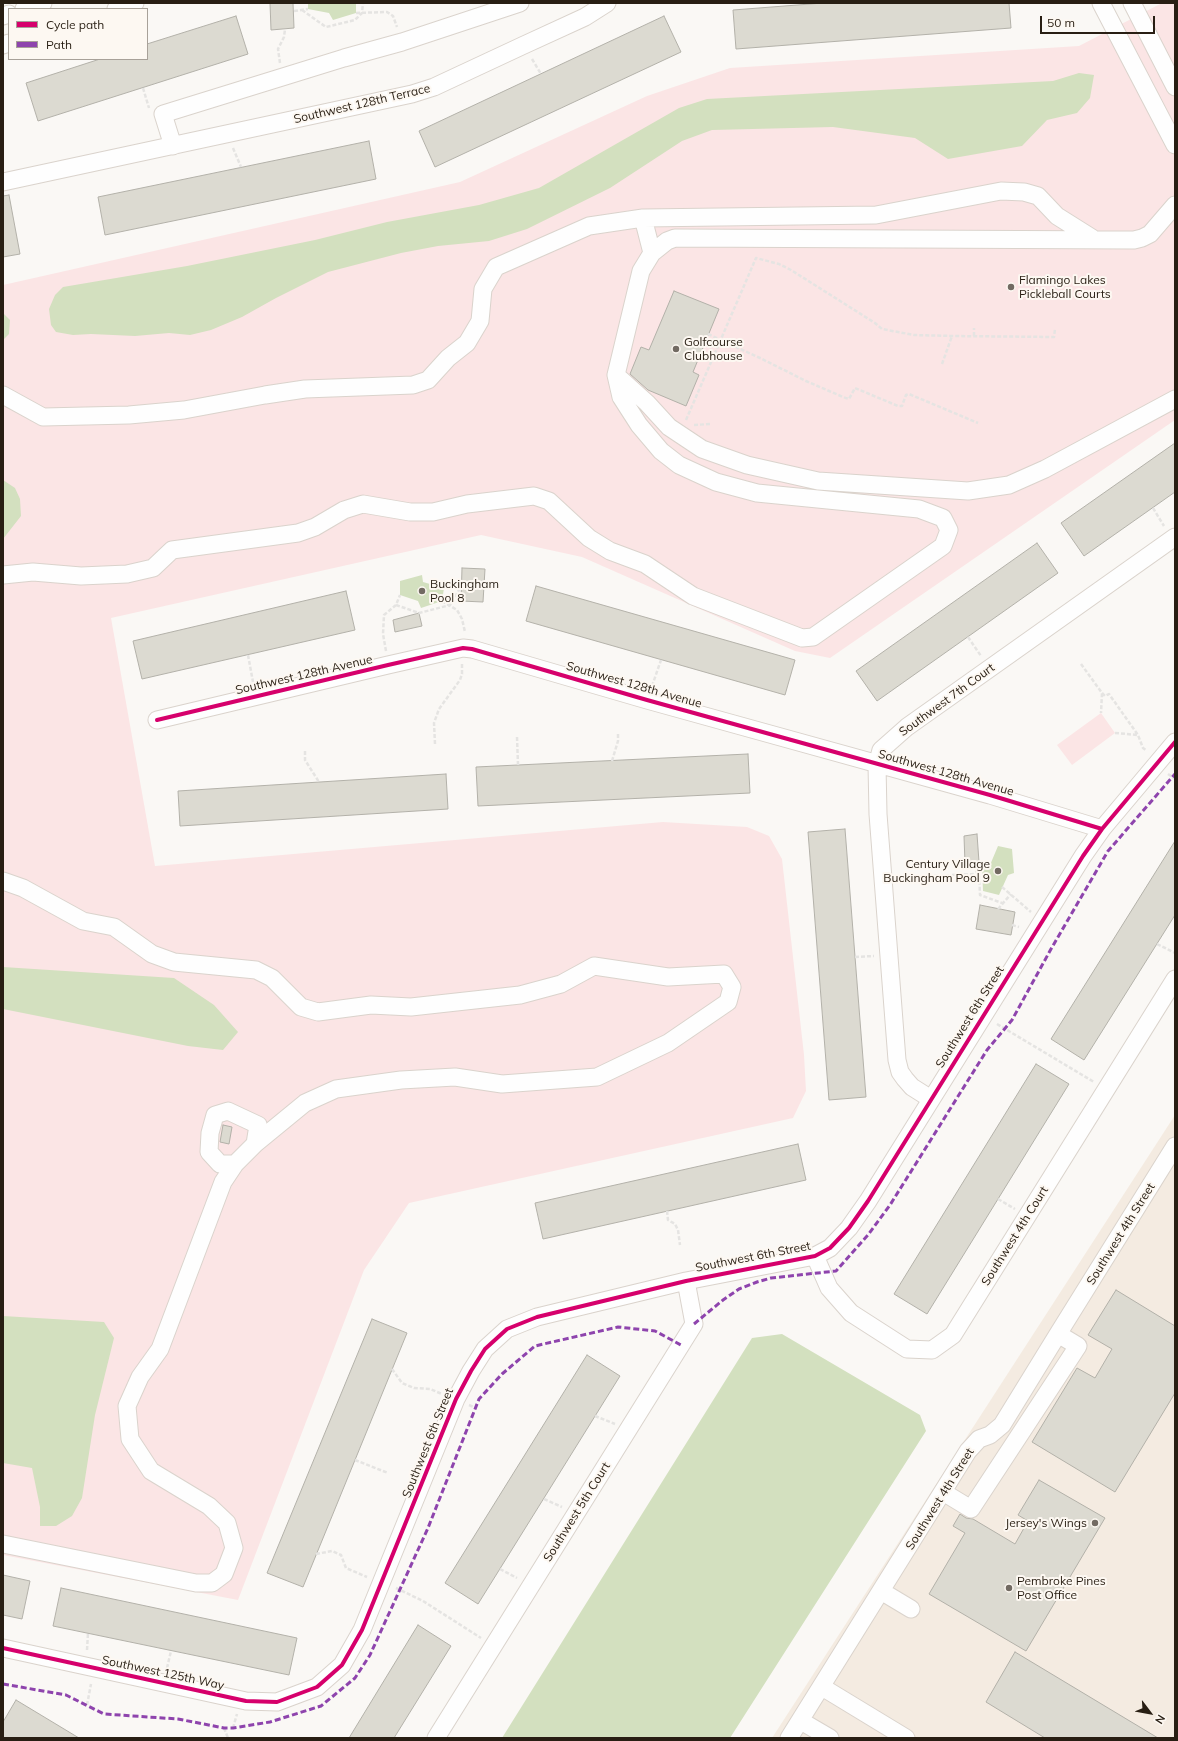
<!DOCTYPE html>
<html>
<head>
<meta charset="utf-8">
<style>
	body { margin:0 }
	#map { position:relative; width:1178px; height:1741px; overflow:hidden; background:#faf8f5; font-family:Mulish,sans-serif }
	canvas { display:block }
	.frame { position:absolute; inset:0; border:4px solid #281e13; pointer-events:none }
	.legend { position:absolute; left:8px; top:8px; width:140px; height:52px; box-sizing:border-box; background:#fdf8f2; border:1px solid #a8a199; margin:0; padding:5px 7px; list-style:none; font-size:12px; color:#281e13 }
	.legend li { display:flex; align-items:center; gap:8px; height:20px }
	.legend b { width:20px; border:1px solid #a8a199 }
	.north { position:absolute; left:1130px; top:1693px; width:40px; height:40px; -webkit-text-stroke:3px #fdf8f2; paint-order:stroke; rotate:122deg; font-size:11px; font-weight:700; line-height:16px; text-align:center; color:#281e13 }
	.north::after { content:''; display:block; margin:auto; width:14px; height:18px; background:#281e13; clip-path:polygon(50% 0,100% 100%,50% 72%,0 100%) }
	.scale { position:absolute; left:1040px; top:16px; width:115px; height:18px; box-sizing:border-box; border:2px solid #281e13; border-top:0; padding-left:5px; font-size:12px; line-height:14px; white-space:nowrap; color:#281e13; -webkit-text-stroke:3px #fdf8f2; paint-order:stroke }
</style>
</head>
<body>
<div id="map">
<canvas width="1178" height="1741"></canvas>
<div class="frame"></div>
<ul class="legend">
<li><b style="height:5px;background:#d6006c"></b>Cycle path</li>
<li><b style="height:5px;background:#8e44ad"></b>Path</li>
</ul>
<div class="north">N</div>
<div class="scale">50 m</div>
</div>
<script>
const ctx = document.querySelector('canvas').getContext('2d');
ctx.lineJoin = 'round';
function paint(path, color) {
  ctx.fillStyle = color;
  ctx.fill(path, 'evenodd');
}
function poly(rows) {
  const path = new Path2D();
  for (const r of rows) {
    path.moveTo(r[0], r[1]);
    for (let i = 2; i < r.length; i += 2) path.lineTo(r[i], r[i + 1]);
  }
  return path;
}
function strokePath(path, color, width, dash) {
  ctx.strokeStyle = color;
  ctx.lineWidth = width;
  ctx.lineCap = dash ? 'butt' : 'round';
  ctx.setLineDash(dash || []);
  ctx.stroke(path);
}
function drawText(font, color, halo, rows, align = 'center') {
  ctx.font = font + ' Mulish,sans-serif';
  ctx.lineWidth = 4;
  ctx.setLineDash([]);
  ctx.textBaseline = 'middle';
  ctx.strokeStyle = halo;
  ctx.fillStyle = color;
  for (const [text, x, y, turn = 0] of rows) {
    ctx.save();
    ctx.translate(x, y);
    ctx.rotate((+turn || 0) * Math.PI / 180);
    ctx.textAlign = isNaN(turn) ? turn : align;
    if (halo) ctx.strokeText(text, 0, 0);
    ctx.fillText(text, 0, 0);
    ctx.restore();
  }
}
paint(poly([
	[1175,1115,1175,1738,772,1738]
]), '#f4ebe1');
paint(poly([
	[1162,3,1175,3,1175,420,830,658,795,651,582,557,481,535,111,618,155,866,663,822,747,827,769,836,782,859,804,1055,806,1091,793,1118,409,1203,364,1270,238,1600,3,1555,3,285,460,182,647,96,730,68,1079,46],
	[1101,713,1115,733,1072,765,1057,745]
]), '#fbe5e5');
paint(poly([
	[308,3,356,3,356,13,333,20,329,13,308,9],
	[1079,73,1094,75,1090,98,1077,113,1047,120,1022,146,948,159,915,138,833,127,712,130,682,141,610,188,527,229,489,241,438,246,401,253,328,272,276,298,242,317,211,330,190,335,169,333,135,336,91,334,73,335,56,332,51,325,49,309,55,295,63,287,187,266,315,240,387,222,479,205,539,188,679,108,707,99,1053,81],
	[3,313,10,320,9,334,3,340],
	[3,480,15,488,20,499,21,516,3,539],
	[422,575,423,582,444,588,442,601,421,608,418,601,400,595,400,581],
	[998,846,1012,849,1014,873,1008,875,999,895,983,891,982,868,990,865],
	[3,967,174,978,214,1005,238,1032,223,1050,188,1046,3,1009],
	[3,1316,104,1322,114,1338,95,1415,82,1498,72,1516,56,1526,40,1526,40,1507,32,1468,3,1463],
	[782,1334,920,1415,926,1431,730,1738,502,1738,752,1338]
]), '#d3e0bf');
const building = poly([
	[270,3,293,3,294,28,271,30,270,3],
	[823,3,1009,3,1011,28,736,49,733,10,823,3],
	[236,16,248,54,38,121,26,83,100,59,147,59,147,44,236,16],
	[664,16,681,52,435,167,419,131,664,16],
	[369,141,376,179,105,235,98,197,369,141],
	[9,195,20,254,3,257,3,196,9,195],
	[674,291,719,309,693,372,699,375,686,406,648,390,630,374,641,347,649,350,674,291],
	[1175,443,1175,492,1084,556,1061,523,1175,443],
	[1037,543,1058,573,877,701,856,671,1037,543],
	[462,568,485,569,483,602,461,601,462,568],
	[536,586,795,660,785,695,526,621,536,586],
	[346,591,355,630,142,679,133,641,346,591],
	[419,613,422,626,395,632,393,620,419,613],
	[748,754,750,793,478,806,476,767,748,754],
	[446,774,448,809,180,826,178,791,446,774],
	[845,829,866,1097,829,1100,808,832,845,829],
	[977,834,979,862,965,864,964,836,977,834],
	[1175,841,1175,915,1084,1060,1051,1039,1175,841],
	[980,905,1015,912,1011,935,976,929,980,905],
	[1036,1064,1069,1084,927,1314,894,1294,1036,1064],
	[223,1125,232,1127,229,1144,220,1142,223,1125],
	[798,1144,806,1180,543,1239,535,1203,798,1144],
	[1116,1290,1175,1326,1175,1393,1115,1492,1032,1442,1077,1368,1095,1378,1112,1349,1088,1335,1116,1290],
	[372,1319,407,1333,303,1587,267,1573,372,1319],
	[587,1355,620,1376,478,1604,445,1583,587,1355],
	[1039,1480,1105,1518,1026,1651,929,1594,965,1533,953,1526,960,1514,966,1518,973,1519,1015,1544,1028,1521,1018,1515,1039,1480],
	[3,1575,30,1581,22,1619,3,1615,3,1575],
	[61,1588,297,1638,289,1675,53,1626,61,1588],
	[418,1625,451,1646,394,1738,349,1738,418,1625],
	[1015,1652,1158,1738,1045,1738,986,1702,1015,1652],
	[16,1700,79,1738,3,1738,3,1722,16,1700]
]);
paint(building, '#dcdad1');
strokePath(building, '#b3b1a9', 1);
const minor = poly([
	[1101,3,1175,145],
	[1132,3,1175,87],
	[24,9,43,3],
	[116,9,135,3],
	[3,16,9,14],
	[3,45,9,43],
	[173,146,163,114,344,58,402,42,520,3],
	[3,182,412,94,434,87,524,45,585,17,607,3],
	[1175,205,1150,234,1142,238,1134,240,675,238,667,241,652,253,641,271,616,375,647,403,669,427,702,449,747,465,818,481,968,491,1009,485,1045,469,1175,399],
	[652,253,643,218,876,215,1001,191,1024,192,1038,196,1057,216,1092,238],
	[3,395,43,417,129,415,184,410,265,395,305,389,413,385,428,380,448,358,467,343,480,321,483,289,496,267,589,226,643,218],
	[3,575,33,572,81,576,127,574,153,568,172,550,298,533,315,527,344,510,363,504,410,512,433,512,467,504,534,496,549,501,589,538,610,551,645,564,693,596,802,638,813,637,943,546,949,530,943,518,919,509,757,493,716,482,679,465,661,451,639,425,621,397,616,375],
	[157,720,388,665,463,648,472,649,647,700,990,795,1102,829],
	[3,881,23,888,83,921,114,927,152,954,174,962,256,970,272,978,301,1007,318,1012,371,1005,411,1007,520,995,561,984,594,966,668,977,724,974,732,987,728,1002,668,1043,597,1077,502,1084,455,1077,401,1080,336,1089,305,1103,255,1144,235,1164,223,1182,160,1349,140,1377,127,1406,130,1439,151,1471,209,1506,227,1523,234,1548,224,1574,212,1583,196,1583,3,1544],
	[931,1099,912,1087,905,1079,900,1072,897,1060,878,814,877,765,881,750,907,727,1175,537],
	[235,1164,220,1164,209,1152,210,1133,215,1115,228,1111,258,1125,255,1144],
	[815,1256,829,1288,851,1313,907,1349,932,1350,953,1335,1175,979],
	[943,1492,971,1509,1078,1346,1058,1334],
	[881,1591,911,1609],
	[3,1648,246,1701,277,1702,317,1687,342,1665,362,1630,456,1399,471,1371,485,1349,507,1329,537,1317,686,1281,815,1256,830,1248,849,1228,868,1201,1083,856,1102,829,1175,742],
	[822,1687,906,1738],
	[801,1721,830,1738],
	[436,1738,694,1324,686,1281],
	[789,1738,968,1451,979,1439,990,1435,1002,1425,1058,1334,1175,1146]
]);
strokePath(minor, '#dad3cc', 19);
strokePath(poly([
	[302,10,326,27,355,20,362,13,363,3],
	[294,11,308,9],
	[356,13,387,12,393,16,397,27],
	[532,59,541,74],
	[280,63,278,49,284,37,285,29],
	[143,88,149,108],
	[233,148,241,167],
	[708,334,760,358,806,381,843,397,849,399,855,388,898,406,902,406,906,395,909,394,978,423],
	[974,336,974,328],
	[942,364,952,336],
	[686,420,756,258,779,264,791,270,875,323,882,329,914,335,952,336,1054,337,1055,329],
	[694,425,710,424],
	[1153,508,1164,526],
	[442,601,457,610,462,619,465,632],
	[396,605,419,613,450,605,462,585],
	[968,637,981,656],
	[386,651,383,634,384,615,396,605,400,595],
	[248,655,253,682],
	[1081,664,1102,693,1101,713],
	[652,686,661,660],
	[1102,693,1105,696,1109,694,1138,735],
	[1115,733,1138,735,1143,748,1147,751],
	[517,737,518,765],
	[435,744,434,723,439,709,460,680,462,674,462,664],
	[305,751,305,760,319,782],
	[612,761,618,741,618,732],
	[1168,774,1175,779],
	[977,863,979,870,980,895,1002,903],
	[934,876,973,874,982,868],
	[1002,887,1031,912],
	[998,909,1011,894],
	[1012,925,1019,927],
	[1157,944,1175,953],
	[855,957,874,956],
	[997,1024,1094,1082],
	[998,1199,1015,1209],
	[667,1211,668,1220,675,1224,678,1230,680,1245],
	[392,1369,402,1383,414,1388,430,1389,442,1394],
	[469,1405,476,1408],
	[595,1416,615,1424],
	[355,1460,388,1473],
	[544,1499,562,1507],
	[316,1554,332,1551,341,1555,346,1568,367,1577],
	[500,1569,517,1578],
	[396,1588,423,1601,481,1638],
	[87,1650,88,1633],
	[167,1668,171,1651],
	[87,1705,91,1684],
	[224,1728,228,1738],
	[233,1728,237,1714]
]), '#e5e4e2', 2.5, [4, 2]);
strokePath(minor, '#fefefe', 17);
strokePath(poly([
	[694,1324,723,1300,739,1289,757,1282,771,1278,836,1271,868,1235,890,1205,987,1050,1012,1020,1051,949,1108,851,1175,774],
	[3,1684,66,1695,104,1714,178,1719,224,1728,233,1728,270,1722,321,1706,355,1678,370,1655,428,1528,479,1399,502,1374,535,1346,618,1327,655,1331,681,1345]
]), '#8e44ad', 3, [6, 3]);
strokePath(poly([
	[157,720,388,665,463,648,472,649,647,700,990,795,1102,829],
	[3,1648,246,1701,277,1702,317,1687,342,1665,362,1630,456,1399,471,1371,485,1349,507,1329,537,1317,686,1281,815,1256,830,1248,849,1228,868,1201,1083,856,1102,829,1175,742]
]), '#d6006c', 4);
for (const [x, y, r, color] of [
	[1011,287,4,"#726a62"],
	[676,349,4,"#726a62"],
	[422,591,4,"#726a62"],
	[998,871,4,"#726a62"],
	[1095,1523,4,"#726a62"],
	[1009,1588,4,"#726a62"]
]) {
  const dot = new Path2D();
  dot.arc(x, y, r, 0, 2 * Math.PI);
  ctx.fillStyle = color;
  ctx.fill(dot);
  strokePath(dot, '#fdf8f2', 1.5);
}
drawText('12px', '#281e13', '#fdf8f2', [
	["Southwest 128th Terrace",362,104,-13],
	["Southwest 128th Avenue",304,675,-13],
	["Southwest 128th Avenue",634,685,16],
	["Southwest 7th Court",947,700,-36],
	["Southwest 128th Avenue",946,773,16],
	["Southwest 6th Street",970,1017,-58],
	["Southwest 4th Street",1121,1234,-58],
	["Southwest 4th Court",1015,1236,-58],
	["Southwest 6th Street",753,1257,-11],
	["Southwest 6th Street",428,1443,-68],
	["Southwest 4th Street",940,1499,-58],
	["Southwest 5th Court",577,1512,-58],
	["Southwest 125th Way",163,1673,12]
]);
drawText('12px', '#281e13', '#fdf8f2', [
	["Flamingo Lakes",1019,280],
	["Pickleball Courts",1019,294],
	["Golfcourse",684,342],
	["Clubhouse",684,356],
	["Buckingham",430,584],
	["Pool 8",430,598],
	["Century Village",990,864,"right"],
	["Buckingham Pool 9",990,878,"right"],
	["Jersey's Wings",1087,1523,"right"],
	["Pembroke Pines",1017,1581],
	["Post Office",1017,1595]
], 'left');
</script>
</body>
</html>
